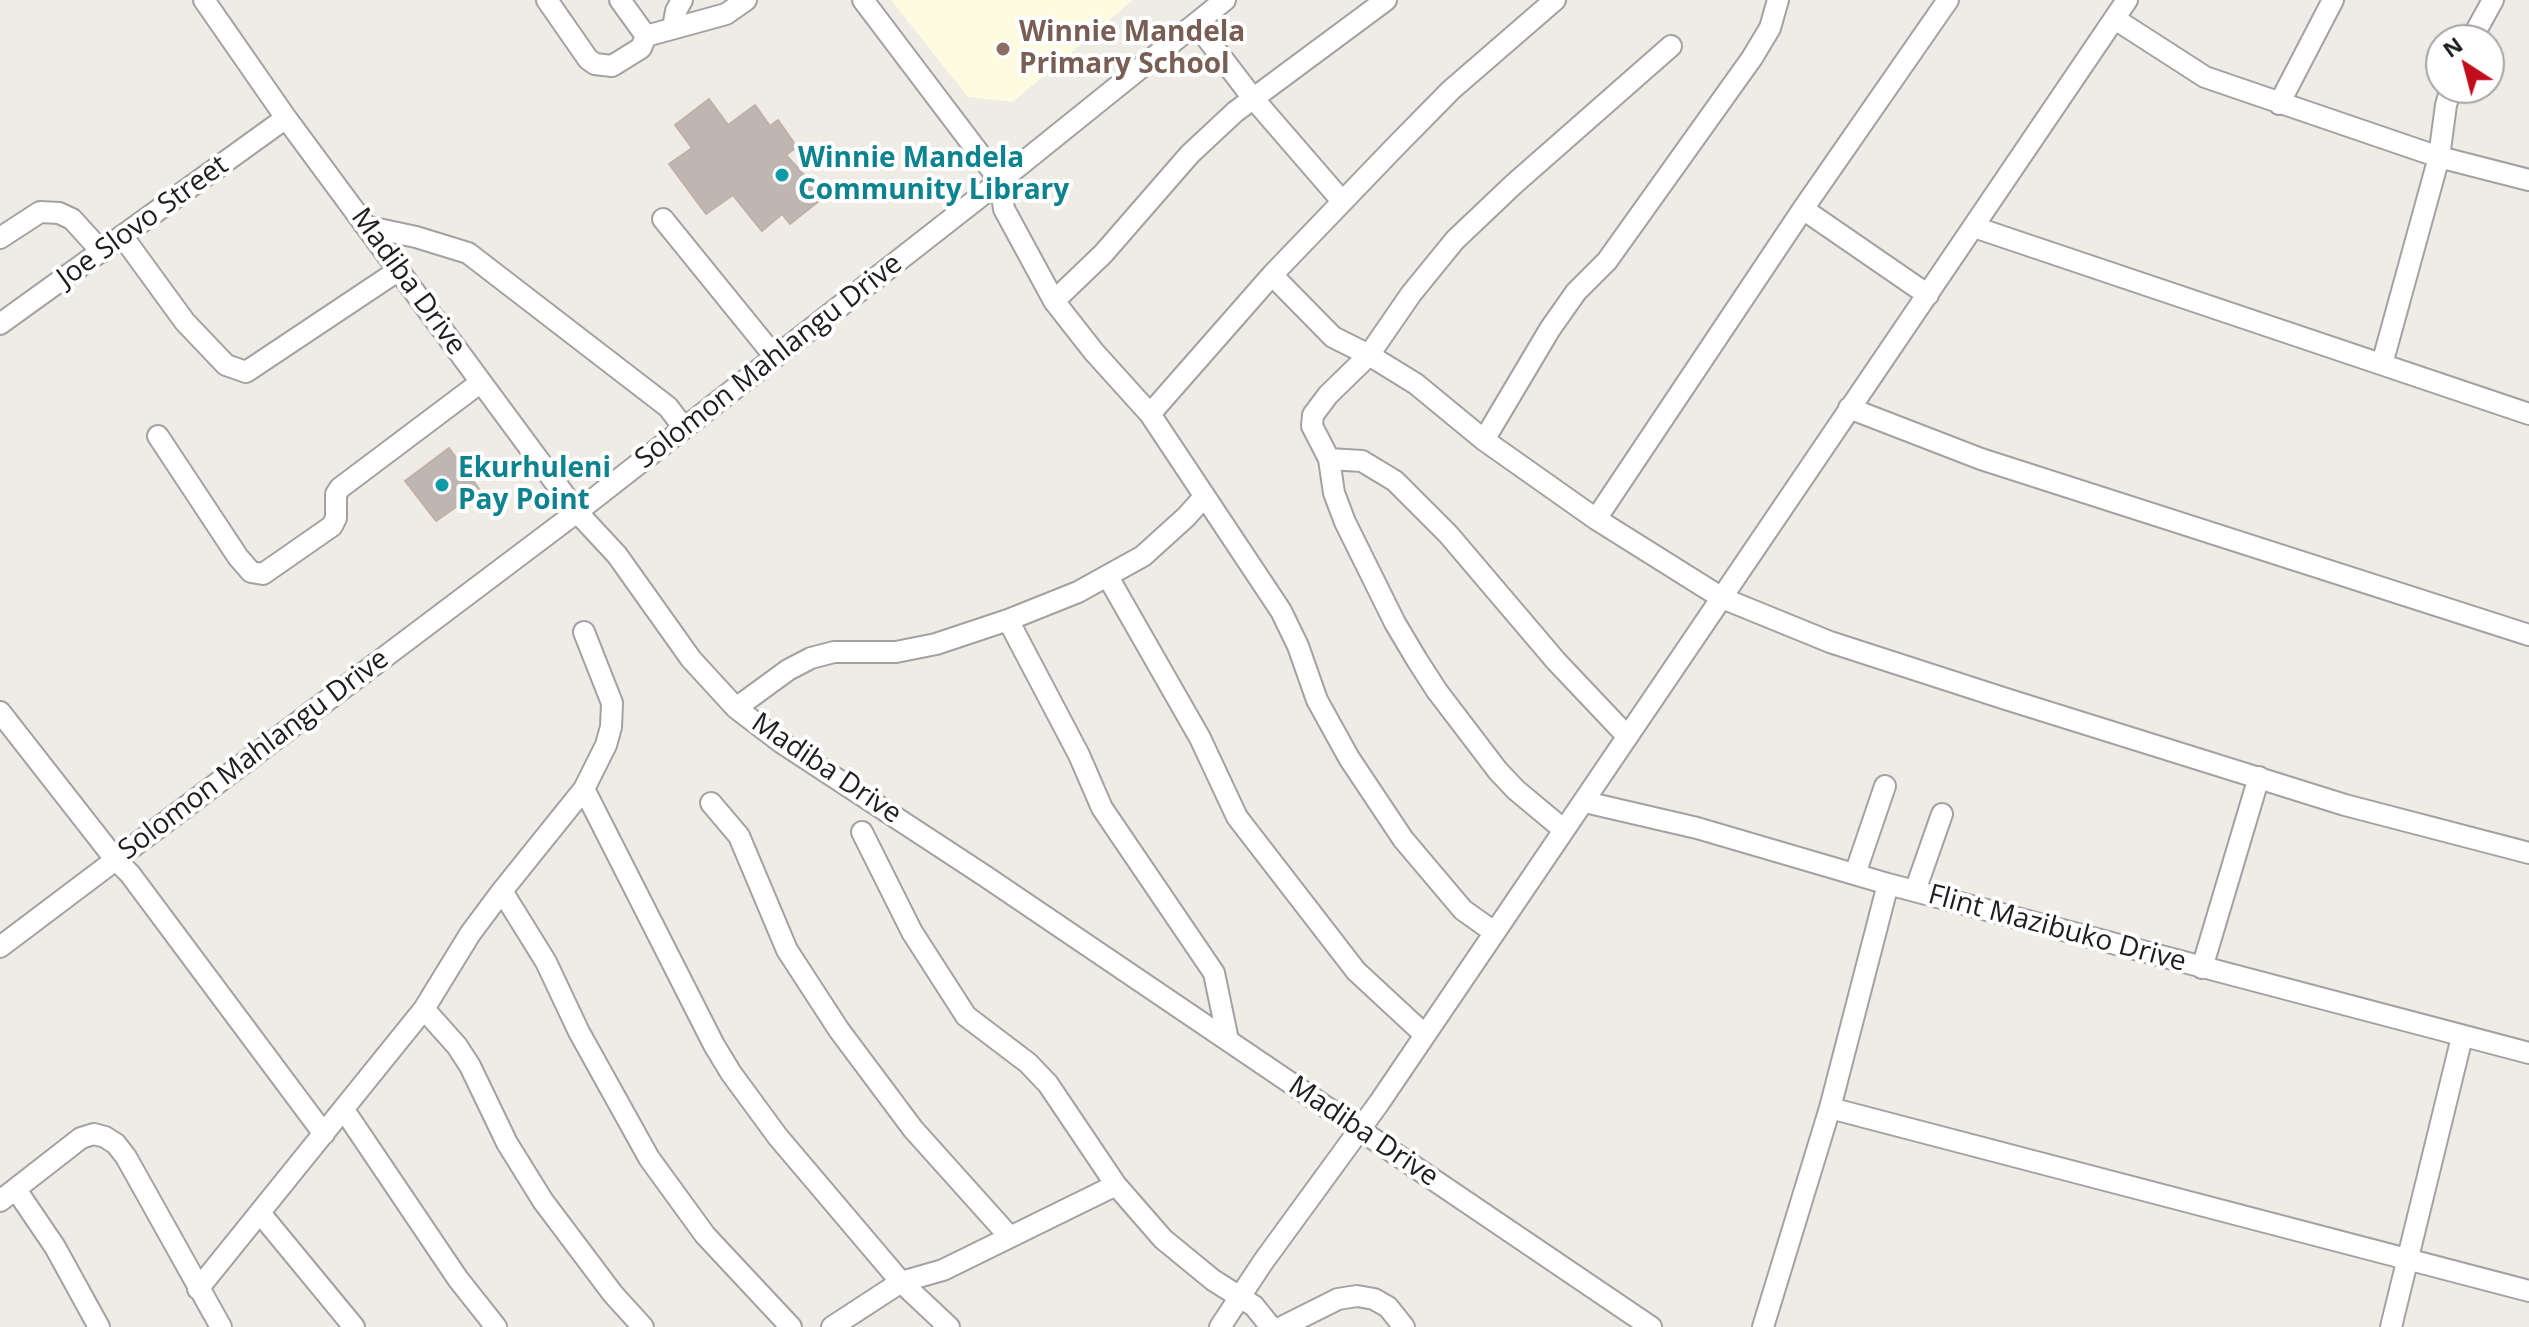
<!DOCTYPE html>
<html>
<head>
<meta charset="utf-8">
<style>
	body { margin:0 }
	#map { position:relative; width:2529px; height:1327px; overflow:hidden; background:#efebe5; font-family:"Open Sans",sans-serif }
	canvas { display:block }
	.north { position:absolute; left:2425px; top:24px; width:80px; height:80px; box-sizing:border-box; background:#fff; border:2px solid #a5a5a5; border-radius:50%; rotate:324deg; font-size:22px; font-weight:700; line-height:32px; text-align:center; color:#1e1e1e }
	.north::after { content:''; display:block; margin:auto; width:28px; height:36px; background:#c10c1c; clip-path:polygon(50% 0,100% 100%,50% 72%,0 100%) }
</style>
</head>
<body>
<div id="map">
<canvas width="2529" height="1327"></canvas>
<div class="north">N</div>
</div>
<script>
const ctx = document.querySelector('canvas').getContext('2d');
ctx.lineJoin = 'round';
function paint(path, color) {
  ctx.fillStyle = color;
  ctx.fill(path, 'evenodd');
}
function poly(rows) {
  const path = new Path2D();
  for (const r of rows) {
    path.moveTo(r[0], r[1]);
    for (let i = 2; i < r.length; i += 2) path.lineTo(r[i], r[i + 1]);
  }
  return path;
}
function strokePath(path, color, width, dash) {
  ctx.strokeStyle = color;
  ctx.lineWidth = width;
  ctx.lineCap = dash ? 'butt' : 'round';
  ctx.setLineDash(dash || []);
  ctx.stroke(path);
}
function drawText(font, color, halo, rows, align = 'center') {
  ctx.font = font + ' "Open Sans",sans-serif';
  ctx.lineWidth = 8;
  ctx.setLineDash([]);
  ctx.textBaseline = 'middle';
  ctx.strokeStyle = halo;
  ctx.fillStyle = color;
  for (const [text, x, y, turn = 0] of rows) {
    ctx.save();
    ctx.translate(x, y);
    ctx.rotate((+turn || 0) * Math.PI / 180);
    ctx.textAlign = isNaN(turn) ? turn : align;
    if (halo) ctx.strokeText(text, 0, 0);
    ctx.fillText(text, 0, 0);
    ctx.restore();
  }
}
paint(poly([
	[891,0,1133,0,1013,102,968,97]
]), '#fdfbe0');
const building = poly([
	[709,99,728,125,755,105,770,126,778,120,797,147,786,155,824,197,790,224,782,214,762,231,733,195,706,214,669,164,692,148,675,125,709,99],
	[449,448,480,490,436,521,405,481,449,448]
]);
paint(building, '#bfb6b2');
strokePath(building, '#c0b0a8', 2);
const minor = poly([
	[204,0,286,118,577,512,617,555,691,659,736,708,782,743,985,876,1651,1327],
	[547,0,588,59,595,64,612,66,641,48,646,36,726,14,746,0],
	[620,0,646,36],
	[863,0,1000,181,1004,209,1054,301,1094,352,1150,414,1281,611,1298,646,1317,700,1349,758,1403,839,1463,910,1494,932],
	[2115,19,2205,77,2439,157,2529,180],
	[1196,24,1252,97,1342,201],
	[673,28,676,11,682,0],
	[2471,40,2493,0],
	[2279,104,2333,0],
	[1803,209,1928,295],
	[663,219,775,357],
	[369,227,416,237,468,253,668,407,684,428],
	[1974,227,2529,414],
	[123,237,185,322,226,365,246,372,399,270],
	[0,238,40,212,59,213,72,219,102,252],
	[1272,275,1333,337,1369,355,1416,384,1484,440,1596,519,1722,598,1830,642,2006,699,2345,805,2529,853],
	[1054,301,1103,254,1190,154,1235,112,1386,0],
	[0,324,286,118],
	[2382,364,2439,157,2446,105,2451,88],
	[1849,408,1981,459,2529,635],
	[1150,414,1272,275,1394,148,1451,90,1555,0],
	[158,436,238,557,251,572,263,574,332,526,336,518,336,494,340,488,481,382],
	[1484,440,1550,329,1576,292,1607,261,1752,58,1770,28,1778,0],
	[1329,459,1362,461,1395,481,1448,534,1556,661,1627,736],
	[1596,519,1803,209,1948,0],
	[1108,577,1200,738,1237,817,1356,971,1425,1035],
	[1008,620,1079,755,1102,808,1214,973,1228,1040],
	[736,708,788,670,811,658,834,652,896,652,936,644,1008,620,1078,592,1143,556,1186,517,1204,497],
	[0,712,115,859,130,874,324,1134],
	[584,789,714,1045,731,1073,778,1137,901,1282,949,1327],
	[1585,802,1697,828,1888,884,2529,1053],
	[711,803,739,836,787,950,839,1030,913,1129,1009,1236],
	[1564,830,1516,790,1498,771,1437,691,1417,660,1395,623,1345,522,1334,493,1329,459,1312,426,1313,415,1328,395,1369,355,1411,294,1455,240,1514,184,1671,46],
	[862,832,912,932,966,1016,1028,1063,1048,1084,1116,1185,1163,1239,1213,1280,1254,1306,1271,1327],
	[1855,874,1885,786],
	[502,891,546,962,579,1032,649,1158,705,1235,791,1327],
	[1915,891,1942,814],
	[0,947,577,512,1000,181,1225,0],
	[2202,968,2259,777],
	[424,1009,457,1046,470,1066,507,1143,543,1201,613,1294,643,1327],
	[1830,1108,2529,1291],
	[344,1110,458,1279,496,1327],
	[17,1191,55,1247,99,1327],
	[0,1201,81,1138,94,1134,105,1137,116,1144,126,1157,221,1327],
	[260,1213,354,1327],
	[198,1289,424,1009,470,934,502,891,584,789,606,745,611,727,612,703,584,632],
	[832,1327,901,1282,943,1270,1116,1185],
	[1220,1327,1263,1262,1379,1103,2127,0],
	[1282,1327,1338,1299,1357,1296,1374,1299,1388,1307,1404,1327],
	[1763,1327,1830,1108,1888,884],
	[2391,1327,2462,1037]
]);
strokePath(minor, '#a2a2a2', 24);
strokePath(minor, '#fff', 20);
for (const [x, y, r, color] of [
	[1003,49,8,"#8d6e63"],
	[782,175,8,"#0f9aa8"],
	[442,485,8,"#0f9aa8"]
]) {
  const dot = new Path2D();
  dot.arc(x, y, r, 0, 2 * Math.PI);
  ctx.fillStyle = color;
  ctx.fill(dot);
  strokePath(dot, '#fff', 3);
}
drawText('bold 28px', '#785e54', '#fff', [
	["Winnie Mandela",1019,33],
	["Primary School",1019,65]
], 'left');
drawText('bold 28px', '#0d838f', '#fff', [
	["Winnie Mandela",798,159],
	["Community Library",798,191],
	["Ekurhuleni",458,469],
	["Pay Point",458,501]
], 'left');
drawText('28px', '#1e1e1e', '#fff', [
	["Joe Slovo Street",143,222,-36],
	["Madiba Drive",408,282,54],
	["Solomon Mahlangu Drive",769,362,-38],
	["Solomon Mahlangu Drive",254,755,-37],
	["Madiba Drive",826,769,34],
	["Flint Mazibuko Drive",2057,929,15],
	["Madiba Drive",1363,1132,34]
]);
</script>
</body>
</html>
